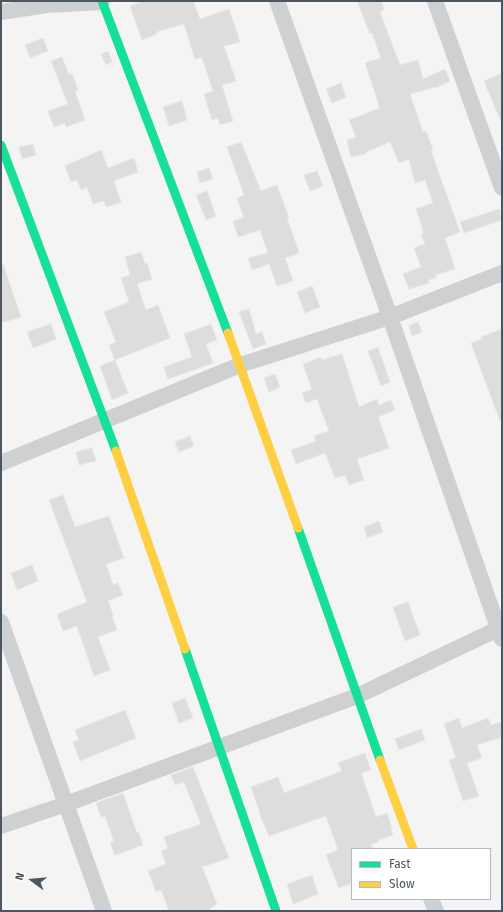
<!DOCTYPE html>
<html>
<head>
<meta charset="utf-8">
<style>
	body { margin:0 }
	#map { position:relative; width:503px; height:912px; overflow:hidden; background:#f4f4f4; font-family:"Fira Sans",sans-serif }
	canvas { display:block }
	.frame { position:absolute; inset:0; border:2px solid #4a5661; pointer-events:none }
	.legend { position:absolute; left:351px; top:848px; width:140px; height:52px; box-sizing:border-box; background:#fff; border:1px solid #b7bbc0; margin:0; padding:5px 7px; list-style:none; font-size:12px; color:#4a5661 }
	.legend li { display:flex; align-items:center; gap:8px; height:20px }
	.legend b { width:20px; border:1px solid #b7bbc0 }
	.north { position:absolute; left:12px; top:860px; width:40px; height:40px; -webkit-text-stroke:3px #fff; paint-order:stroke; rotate:286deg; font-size:11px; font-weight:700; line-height:16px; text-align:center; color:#4a5661 }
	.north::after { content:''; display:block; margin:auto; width:14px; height:18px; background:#4a5661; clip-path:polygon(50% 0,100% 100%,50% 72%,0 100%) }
</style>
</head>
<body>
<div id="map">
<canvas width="503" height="912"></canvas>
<div class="frame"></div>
<ul class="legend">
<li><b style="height:5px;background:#16e098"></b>Fast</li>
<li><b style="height:5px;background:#ffcf43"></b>Slow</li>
</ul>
<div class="north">N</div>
</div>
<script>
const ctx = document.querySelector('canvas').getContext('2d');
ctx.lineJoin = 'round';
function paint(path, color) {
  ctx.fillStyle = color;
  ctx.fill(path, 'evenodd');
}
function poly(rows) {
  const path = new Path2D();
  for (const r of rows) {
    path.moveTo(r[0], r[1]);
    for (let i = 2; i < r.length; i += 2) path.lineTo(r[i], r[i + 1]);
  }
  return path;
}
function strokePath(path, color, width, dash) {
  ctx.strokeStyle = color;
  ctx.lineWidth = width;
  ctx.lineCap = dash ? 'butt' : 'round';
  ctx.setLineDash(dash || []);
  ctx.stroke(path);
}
const building = poly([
	[144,1,193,1,200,19,229,9,240,42,224,46,236,81,222,85,233,121,220,125,218,118,212,120,204,94,213,91,202,57,195,59,184,24,156,32,157,34,142,40,130,6,144,1],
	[357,1,381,1,384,10,380,12,400,65,418,60,423,79,445,69,450,81,436,88,435,87,410,94,423,132,426,131,433,150,431,151,460,232,445,238,455,269,435,275,436,278,428,280,429,283,409,289,403,274,421,267,414,248,425,244,421,235,424,233,416,209,433,203,425,180,415,183,409,159,399,163,390,142,366,152,366,154,351,157,347,140,356,137,349,120,380,108,365,63,381,58,372,33,370,34,357,1],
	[43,38,48,51,30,58,25,45,43,38],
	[108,51,112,62,106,65,101,54,108,51],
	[62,57,69,75,72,74,78,90,75,91,85,120,66,127,65,123,54,127,48,111,68,104,51,61,62,57],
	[502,73,502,124,484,81,502,73],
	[341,83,346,97,332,103,326,89,341,83],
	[182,101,187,120,169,126,163,107,182,101],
	[241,142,261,191,277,185,289,218,287,218,299,252,297,253,297,254,285,258,293,281,277,286,269,264,252,270,248,258,268,253,260,230,238,237,233,221,244,218,237,198,244,195,227,147,241,142],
	[33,144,36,155,22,159,19,147,33,144],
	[101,150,108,168,134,158,138,172,114,181,121,202,106,207,104,201,93,204,87,187,81,190,77,180,71,182,65,166,101,150],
	[209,168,213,179,200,183,197,172,209,168],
	[317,171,323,186,310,191,304,175,317,171],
	[207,191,216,216,206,220,196,195,207,191],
	[499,209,502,220,464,233,460,222,499,209],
	[141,252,145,264,147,263,152,279,137,284,146,310,158,305,170,338,115,360,109,345,116,342,104,312,129,302,121,278,130,275,125,257,141,252],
	[1,264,3,264,21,317,1,323,1,264],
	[312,286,320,307,305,313,297,292,312,286],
	[249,309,256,334,262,332,266,344,253,349,239,312,249,309],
	[418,322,422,332,412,336,409,326,418,322],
	[51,324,56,339,33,348,27,332,51,324],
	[211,324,217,340,206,344,213,363,168,379,164,367,192,357,184,334,211,324],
	[502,329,502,421,500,421,471,343,482,339,481,337,502,329],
	[378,347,390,382,381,386,368,351,378,347],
	[342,354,359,407,377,399,379,405,391,400,395,410,378,417,389,448,357,459,364,480,349,485,345,475,335,478,325,453,296,464,291,450,316,441,314,436,329,431,317,399,306,403,302,393,312,389,303,364,321,357,322,360,342,354],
	[115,360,128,393,112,400,100,366,115,360],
	[275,374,280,387,269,392,264,378,275,374],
	[190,436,194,446,179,452,175,442,190,436],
	[92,448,96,461,79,465,76,452,92,448],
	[63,495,75,527,109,516,124,558,106,564,113,585,118,583,123,595,108,601,113,615,112,616,117,630,98,637,110,670,94,676,77,626,63,631,57,614,87,602,49,500,63,495],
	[379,521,383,532,367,538,364,527,379,521],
	[32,565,38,581,17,590,11,573,32,565],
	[408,602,420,635,405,641,393,607,408,602],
	[185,698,193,718,179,723,172,703,185,698],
	[125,710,136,738,80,761,73,742,79,740,75,730,125,710],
	[459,718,462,728,488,718,491,725,502,722,502,737,477,745,482,758,467,763,479,796,463,801,449,760,456,758,444,724,459,718],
	[421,729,425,740,399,750,395,739,421,729],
	[365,753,371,770,361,773,376,817,387,813,392,829,391,830,393,835,378,840,378,842,371,844,373,849,352,849,352,883,339,888,326,855,338,850,326,816,269,836,259,813,260,813,251,787,278,777,284,793,342,771,338,763,365,753],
	[193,767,229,858,202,867,217,904,209,909,210,911,169,911,161,890,156,892,148,871,166,864,161,851,168,848,164,837,201,824,184,782,175,785,171,775,193,767],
	[123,793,137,833,139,833,143,845,115,855,110,843,114,842,105,816,101,817,96,803,123,793],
	[312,875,318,894,293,904,287,884,312,875]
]);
paint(building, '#ddddde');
strokePath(building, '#e5e6e7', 1);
strokePath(poly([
	[277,1,390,317,502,639],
	[435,1,502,188],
	[1,12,47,5,102,2],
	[1,463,240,365,390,317,502,273],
	[1,622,104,911],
	[1,826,66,804,357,696,502,627],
	[431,899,436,911]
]), '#ced0d2', 16);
strokePath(poly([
	[102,1,228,333],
	[1,145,116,451],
	[298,528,380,760],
	[185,649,276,911]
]), '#16e098', 9);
strokePath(poly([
	[228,333,298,528],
	[116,451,185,649],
	[380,760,413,849]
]), '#ffcf43', 9);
</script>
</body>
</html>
